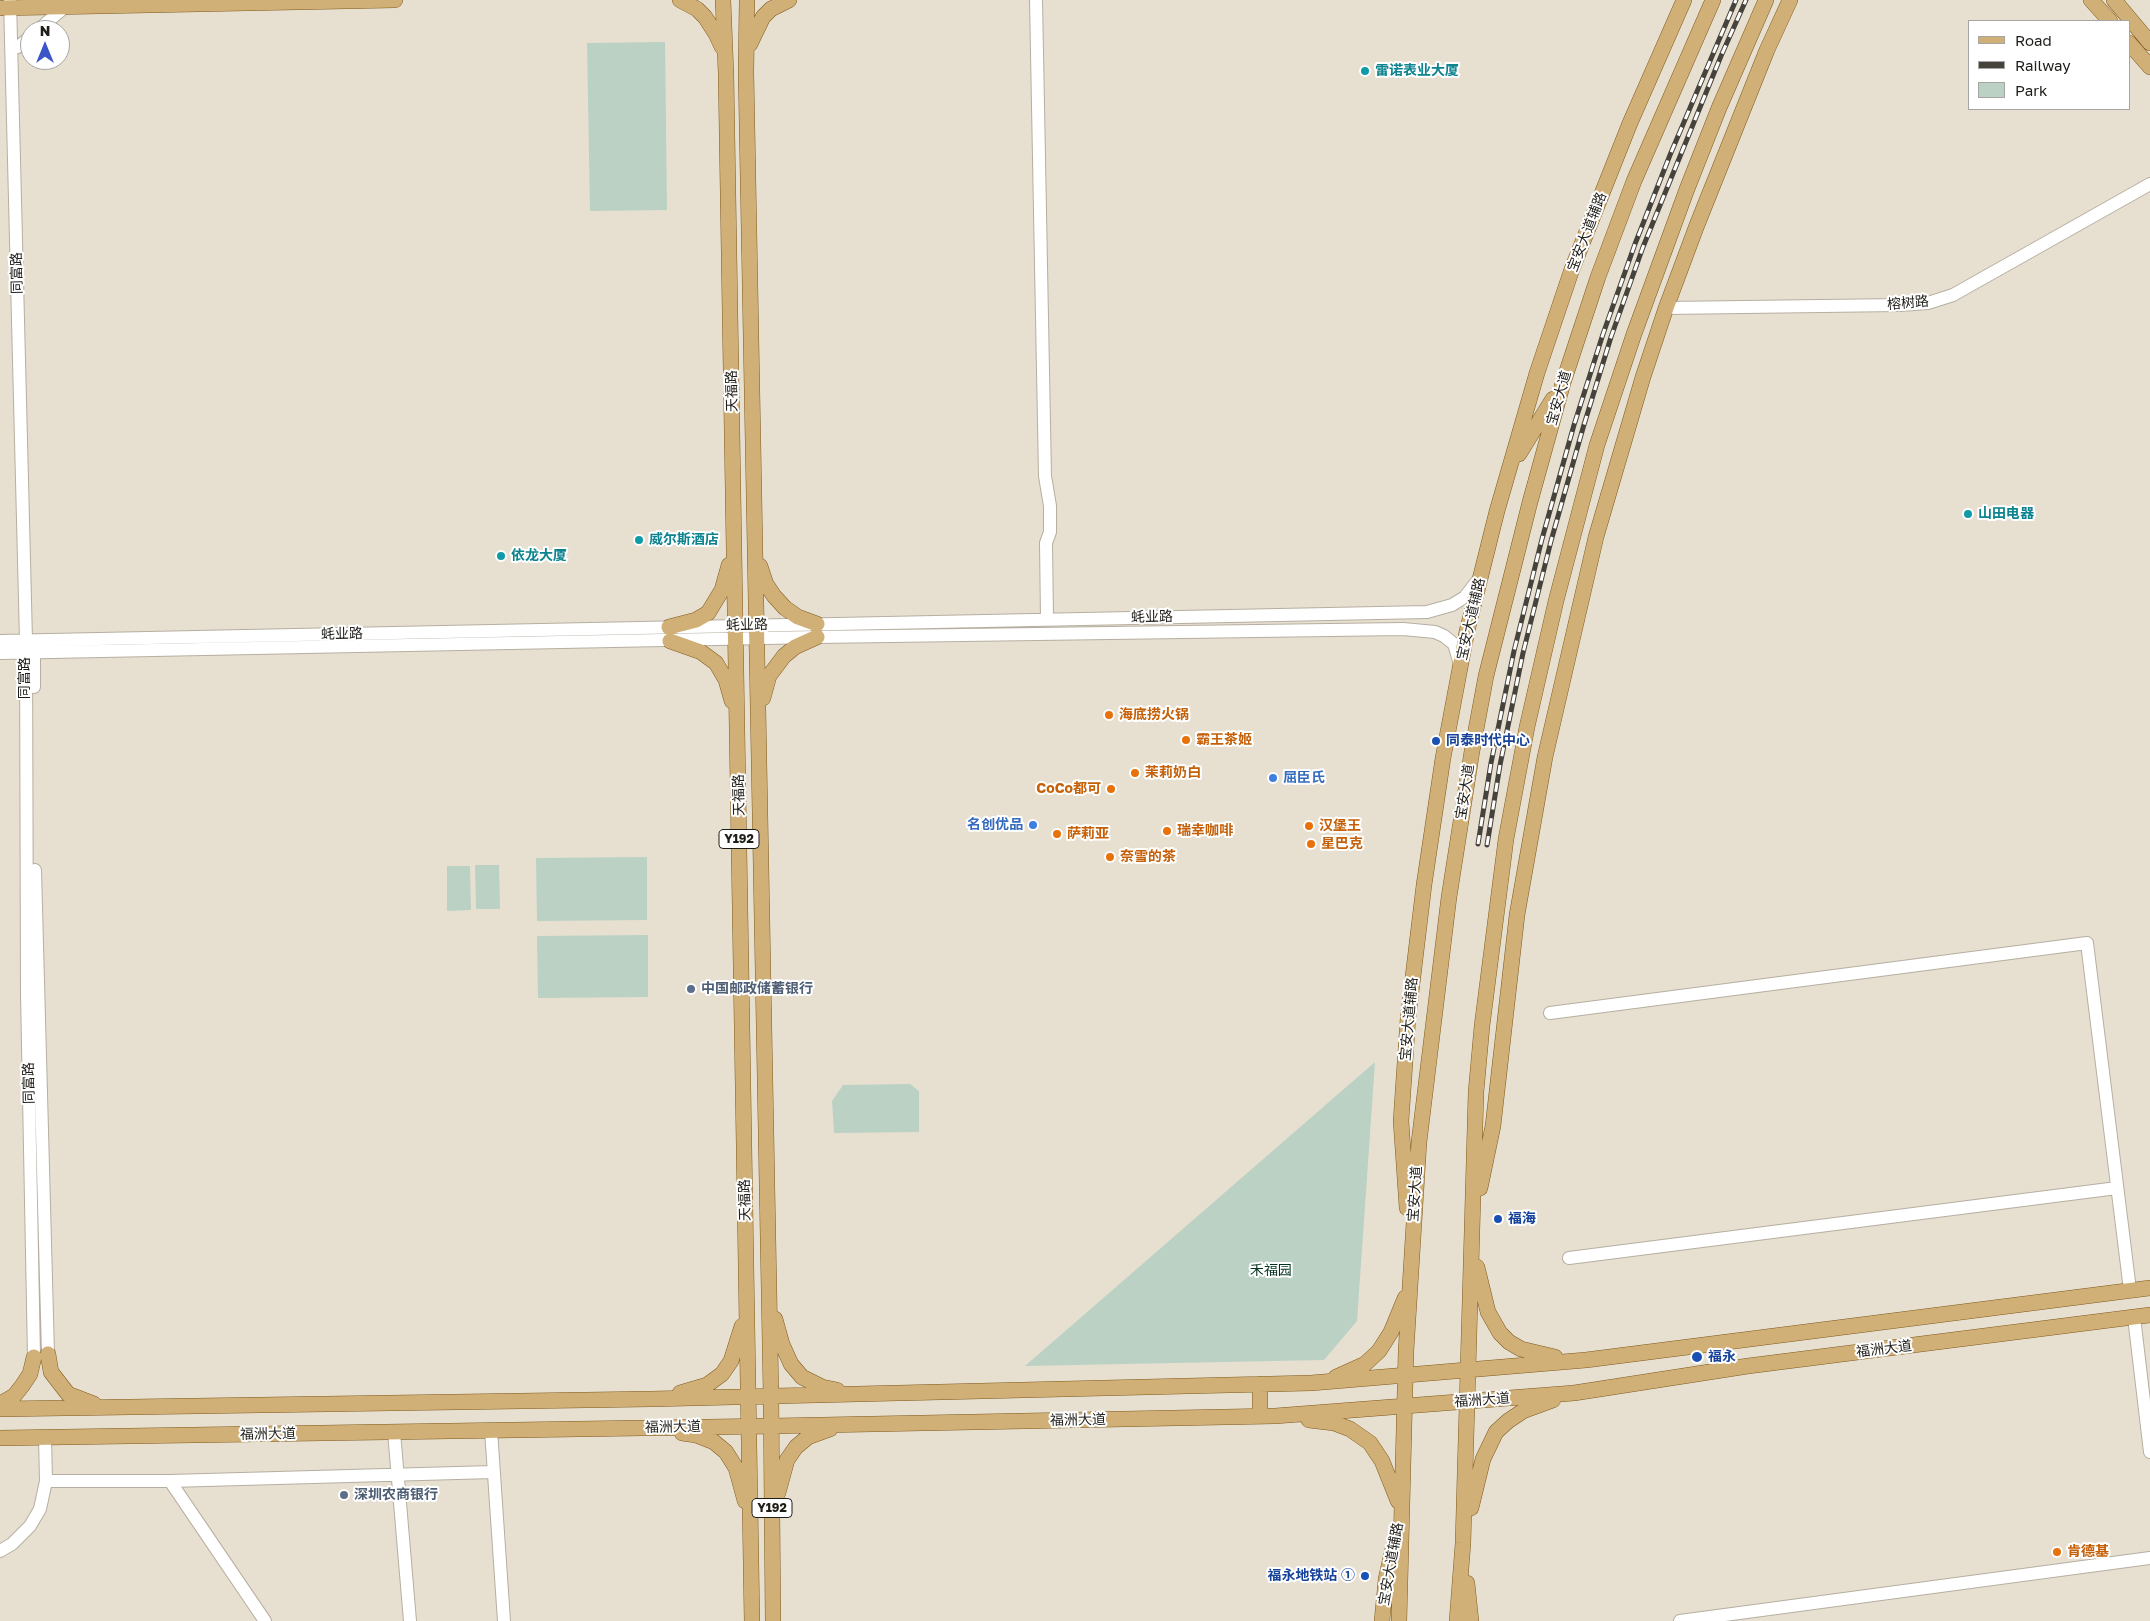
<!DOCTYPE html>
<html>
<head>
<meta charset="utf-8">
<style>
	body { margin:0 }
	#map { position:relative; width:2150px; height:1621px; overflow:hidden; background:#e7e0d1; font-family:"Golos Text",sans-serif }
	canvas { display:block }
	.legend { position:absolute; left:1968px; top:20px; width:162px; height:90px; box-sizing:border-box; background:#fff; border:1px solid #a5a5a3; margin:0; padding:6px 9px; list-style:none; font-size:15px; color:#1f1d18 }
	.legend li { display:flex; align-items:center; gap:10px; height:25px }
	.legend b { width:25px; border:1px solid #a5a5a3 }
	.north { position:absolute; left:20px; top:20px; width:50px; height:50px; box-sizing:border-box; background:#fff; border:1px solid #a5a5a3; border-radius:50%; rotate:0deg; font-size:14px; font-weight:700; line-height:20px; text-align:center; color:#1f1d18 }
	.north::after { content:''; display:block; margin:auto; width:18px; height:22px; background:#3b55c7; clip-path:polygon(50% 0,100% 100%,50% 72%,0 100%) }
</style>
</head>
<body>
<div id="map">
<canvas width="2150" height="1621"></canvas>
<ul class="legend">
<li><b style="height:6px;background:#d1b078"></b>Road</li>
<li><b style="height:6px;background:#46433c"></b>Railway</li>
<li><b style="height:14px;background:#bad1c4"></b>Park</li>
</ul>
<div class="north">N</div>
</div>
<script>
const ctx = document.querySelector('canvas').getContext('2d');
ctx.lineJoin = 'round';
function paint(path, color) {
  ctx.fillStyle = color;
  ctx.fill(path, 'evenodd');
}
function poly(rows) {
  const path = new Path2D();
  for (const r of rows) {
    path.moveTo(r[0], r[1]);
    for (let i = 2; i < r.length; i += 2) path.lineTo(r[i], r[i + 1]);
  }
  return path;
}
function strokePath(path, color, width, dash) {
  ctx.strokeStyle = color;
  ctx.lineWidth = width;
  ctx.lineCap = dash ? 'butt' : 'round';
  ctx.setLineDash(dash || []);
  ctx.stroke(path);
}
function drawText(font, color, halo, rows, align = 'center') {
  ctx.font = font + ' "Golos Text","Noto Sans SC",sans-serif';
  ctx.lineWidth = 4;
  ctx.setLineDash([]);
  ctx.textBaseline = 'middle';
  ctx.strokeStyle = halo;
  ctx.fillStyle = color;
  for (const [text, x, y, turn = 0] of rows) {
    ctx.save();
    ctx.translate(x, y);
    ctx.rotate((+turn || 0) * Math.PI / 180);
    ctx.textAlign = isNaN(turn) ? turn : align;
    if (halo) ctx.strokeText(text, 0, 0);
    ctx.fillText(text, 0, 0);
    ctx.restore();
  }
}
paint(poly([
	[665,42,667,210,590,211,587,43],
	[647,857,647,920,537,921,536,858],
	[475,865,499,865,500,909,476,909],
	[447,866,470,866,471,910,447,911],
	[648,935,648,997,538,998,537,936],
	[1375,1062,1357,1321,1324,1360,1025,1366],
	[910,1084,919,1091,919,1132,834,1133,832,1101,843,1085]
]), '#bad1c4');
const minor = poly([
	[10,0,26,640,27,993,34,1357],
	[1036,0,1045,476,1050,506,1050,532,1046,543,1047,619],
	[38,30,66,6],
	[18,47,30,37],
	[1666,308,1900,305,1928,303,1953,295,2150,184],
	[0,641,1427,612,1452,605,1465,597,1478,580],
	[34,645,34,687],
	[0,653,817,637,1403,629,1435,632,1444,636,1454,644,1460,664],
	[35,870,48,1354],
	[1550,1013,2087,943,2130,1290],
	[1569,1258,2117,1188],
	[2134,1317,2150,1452],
	[491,1430,504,1621],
	[394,1432,410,1621],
	[46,1481,170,1481,493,1472],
	[170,1481,265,1621],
	[0,1551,12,1544,30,1526,40,1509,46,1481,45,1437],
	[1680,1621,2150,1558]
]);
const major = poly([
	[680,0,697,9,705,17,716,34,722,47],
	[723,0,726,74,752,1621],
	[747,0,746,72,771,1396,773,1621],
	[2091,0,2110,21],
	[2114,0,2150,43],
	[0,8,395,0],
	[2129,43,2150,67],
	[750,44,763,17,771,9,789,0],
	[1519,454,1553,399],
	[760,566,766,584,774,596,785,608,798,617,817,624],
	[669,627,696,620,708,613,722,590,729,565],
	[670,641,701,652,716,663,726,680,732,701],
	[763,698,769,676,784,656,795,647,817,637],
	[1480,1188,1493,1126,1517,915,1545,757,1596,537,1643,377,1666,308,1697,225,1767,50,1790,0],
	[1407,1208,1401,1121,1408,1018,1424,885,1443,758,1467,631,1497,511,1537,373,1572,269,1630,123,1684,0],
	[1477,1267,1488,1312,1500,1333,1509,1342,1521,1349,1555,1357],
	[775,1319,782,1344,791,1364,802,1377,822,1387,837,1390],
	[48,1354,51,1372,68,1394,94,1404],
	[1336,1377,1365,1364,1379,1351,1391,1332,1405,1298],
	[1260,1384,1260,1416],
	[680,1393,707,1385,722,1374,731,1361,742,1326],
	[0,1404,14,1396,22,1386,30,1374,34,1357],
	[0,1409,651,1399,1311,1383,1586,1360,2150,1288],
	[1309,1420,1334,1423,1350,1429,1370,1443,1382,1461,1398,1501],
	[682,1433,696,1435,714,1442,726,1452,736,1468,745,1501],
	[0,1438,772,1426,1275,1416,1574,1393,1748,1366,2150,1315],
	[778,1493,787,1460,796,1447,808,1437,830,1429],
	[1471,1508,1483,1459,1496,1432,1508,1421,1523,1411,1553,1400],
	[1467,1583,1471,1621],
	[1382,1621,1386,1579,1393,1548],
	[1399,1621,1406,1351,1419,1142,1449,897,1472,751,1486,676,1530,502,1563,383,1598,277,1634,181,1713,0],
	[1457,1621,1463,1543,1476,1092,1482,1026,1506,839,1527,727,1556,601,1597,445,1634,334,1687,189,1719,108,1766,0]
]);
strokePath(minor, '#b6afa1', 14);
strokePath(major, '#7f5a1c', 16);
strokePath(minor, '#fff', 12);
strokePath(major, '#d1b078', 15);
const rail = poly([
	[1478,844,1491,763,1514,651,1542,539,1574,425,1603,334,1635,244,1670,155,1736,0],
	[1487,845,1500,765,1523,653,1551,541,1583,428,1611,337,1643,247,1721,56,1746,0]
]);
strokePath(rail, '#46433c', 5);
strokePath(rail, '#fff', 3, [9]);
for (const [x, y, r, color] of [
	[1365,71,5,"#0f9aa8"],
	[1968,514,5,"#0f9aa8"],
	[639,540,5,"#0f9aa8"],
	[501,556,5,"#0f9aa8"],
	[1109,715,5,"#e8710a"],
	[1186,740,5,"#e8710a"],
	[1436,741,5,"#1a4fb4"],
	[1135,773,5,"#e8710a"],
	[1273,778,5,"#3f7fe0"],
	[1111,789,5,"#e8710a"],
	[1033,825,5,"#3f7fe0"],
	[1309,826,5,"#e8710a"],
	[1167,831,5,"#e8710a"],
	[1057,834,5,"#e8710a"],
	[1311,844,5,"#e8710a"],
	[1110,857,5,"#e8710a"],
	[691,989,5,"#5c6f8a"],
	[1498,1219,5,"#1a4fb4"],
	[1697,1357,6,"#1a4fb4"],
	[344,1495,5,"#5c6f8a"],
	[2057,1552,5,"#e8710a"],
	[1365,1576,5,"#1a4fb4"]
]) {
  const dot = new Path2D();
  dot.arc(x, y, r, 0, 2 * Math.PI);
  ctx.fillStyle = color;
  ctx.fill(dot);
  strokePath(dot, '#fff', 2);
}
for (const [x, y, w] of [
	[739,839,40],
	[772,1508,40]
]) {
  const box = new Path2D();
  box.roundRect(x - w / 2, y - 9.5, w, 19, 4);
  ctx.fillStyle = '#fff';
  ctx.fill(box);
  strokePath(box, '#1f1d18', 1);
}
drawText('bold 12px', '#1f1d18', null, [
	["Y192",739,839],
	["Y192",772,1508]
]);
drawText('bold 14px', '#0d838f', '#fff', [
	["雷诺表业大厦",1375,71],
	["山田电器",1978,514],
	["威尔斯酒店",649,540],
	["依龙大厦",511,556]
], 'left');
drawText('14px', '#1f1d18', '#fff', [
	["宝安大道辅路",1587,232,-69],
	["同富路",17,273,-91],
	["榕树路",1908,303,-5],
	["天福路",732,391,-91],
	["宝安大道",1559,398,-74],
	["蚝业路",1152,617,-1],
	["宝安大道辅路",1471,619,-77],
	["蚝业路",747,625,-1],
	["蚝业路",342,634,-1],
	["同富路",25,678,-90],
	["宝安大道",1465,792,-81],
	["天福路",739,795,-91],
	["宝安大道辅路",1409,1019,-85],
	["同富路",29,1083,-91],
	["宝安大道",1415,1194,-86],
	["天福路",745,1200,-91],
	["福洲大道",1884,1349,-7],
	["福洲大道",1482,1400,-4],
	["福洲大道",1078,1420,-1],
	["福洲大道",673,1427,-1],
	["福洲大道",268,1434,-1],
	["宝安大道辅路",1391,1564,-80]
]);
drawText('bold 14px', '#c56008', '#fff', [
	["海底捞火锅",1119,715],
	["霸王茶姬",1196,740],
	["茉莉奶白",1145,773],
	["CoCo都可",1101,789,"right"],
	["汉堡王",1319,826],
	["瑞幸咖啡",1177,831],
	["萨莉亚",1067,834],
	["星巴克",1321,844],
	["奈雪的茶",1120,857],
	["肯德基",2067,1552]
], 'left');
drawText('bold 14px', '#164399', '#fff', [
	["同泰时代中心",1446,741],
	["福海",1508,1219],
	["福永",1708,1357],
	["福永地铁站 ①",1355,1576,"right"]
], 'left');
drawText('bold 14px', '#366cbe', '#fff', [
	["屈臣氏",1283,778],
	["名创优品",1023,825,"right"]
], 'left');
drawText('bold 14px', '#4e5e75', '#fff', [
	["中国邮政储蓄银行",701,989],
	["深圳农商银行",354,1495]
], 'left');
drawText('14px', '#053421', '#fff', [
	["禾福园",1271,1271]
]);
</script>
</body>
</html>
